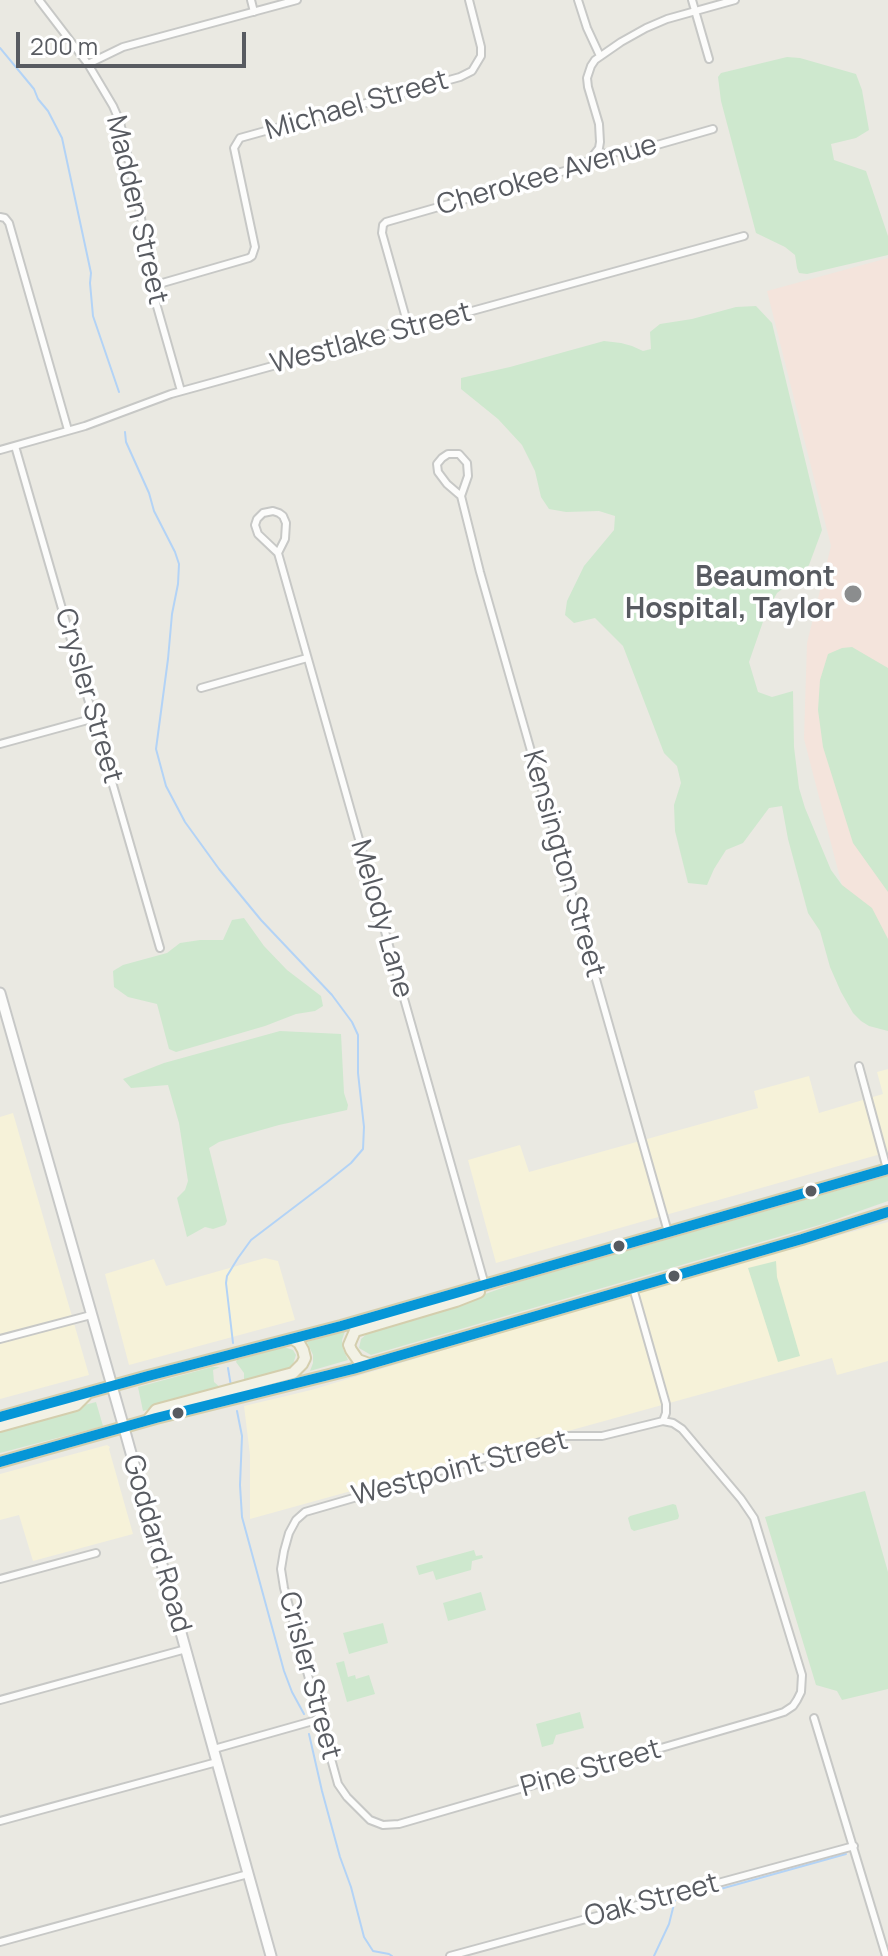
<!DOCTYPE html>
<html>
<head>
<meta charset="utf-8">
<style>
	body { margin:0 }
	#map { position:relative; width:888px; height:1956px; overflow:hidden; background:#eae9e2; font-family:Manrope,sans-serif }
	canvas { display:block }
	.scale { position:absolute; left:16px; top:32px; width:230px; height:36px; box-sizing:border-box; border:4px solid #585b61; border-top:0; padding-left:10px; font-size:24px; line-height:28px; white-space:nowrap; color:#585b61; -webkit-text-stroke:6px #fff; paint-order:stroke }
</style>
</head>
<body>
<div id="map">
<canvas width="888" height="1956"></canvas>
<div class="scale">200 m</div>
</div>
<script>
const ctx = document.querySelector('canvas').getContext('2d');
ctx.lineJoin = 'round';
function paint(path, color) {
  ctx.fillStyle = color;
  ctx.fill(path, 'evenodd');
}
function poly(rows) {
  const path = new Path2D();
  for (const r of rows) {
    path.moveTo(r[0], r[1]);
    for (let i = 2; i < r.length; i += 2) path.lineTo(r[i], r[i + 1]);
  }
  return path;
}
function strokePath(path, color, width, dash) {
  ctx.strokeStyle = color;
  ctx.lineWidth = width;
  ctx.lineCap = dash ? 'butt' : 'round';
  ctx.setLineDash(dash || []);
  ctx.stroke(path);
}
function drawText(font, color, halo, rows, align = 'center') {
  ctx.font = font + ' Manrope,sans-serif';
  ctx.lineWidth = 7;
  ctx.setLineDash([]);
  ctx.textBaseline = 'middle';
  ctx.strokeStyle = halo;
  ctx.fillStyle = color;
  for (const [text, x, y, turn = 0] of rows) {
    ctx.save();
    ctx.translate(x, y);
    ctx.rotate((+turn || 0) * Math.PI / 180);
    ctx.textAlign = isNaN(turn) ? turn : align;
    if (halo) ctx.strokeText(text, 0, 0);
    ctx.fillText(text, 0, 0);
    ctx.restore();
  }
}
paint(poly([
	[888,1069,888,1152,496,1263,468,1160,520,1145,529,1172,758,1108,754,1091,809,1076,819,1113,883,1094,877,1072],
	[13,1113,89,1375,0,1399,0,1117],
	[888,1222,888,1361,837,1375,832,1358,250,1519,250,1455,244,1406,311,1390,705,1272],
	[265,1258,278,1261,295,1320,129,1365,105,1274,154,1259,166,1286],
	[107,1445,110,1447,109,1449,133,1534,33,1561,19,1515,0,1520,0,1474]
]), '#f6f2d9');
paint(poly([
	[888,258,888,1024,878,1025,804,739,807,643,831,546,767,291]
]), '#f4e4dc');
paint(poly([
	[787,57,800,58,856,74,862,90,869,130,856,138,831,144,834,160,866,171,888,236,888,255,807,274,799,273,797,268,795,255,785,247,756,233,721,101,718,77,721,73],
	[756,306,772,323,822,530,809,565,798,577,777,593,766,613,749,662,758,692,772,697,793,691,794,747,799,788,805,808,831,870,842,885,872,908,888,939,888,1031,869,1026,861,1021,853,1013,841,992,830,967,820,931,808,913,788,839,782,806,769,808,743,843,726,850,714,869,707,885,688,883,675,831,674,805,681,783,677,766,664,753,623,646,595,618,574,623,565,615,567,601,584,566,614,530,615,516,599,511,566,512,549,509,541,497,535,471,522,445,498,419,461,389,461,378,510,367,604,341,621,343,632,346,643,351,651,349,650,332,660,324,692,319,736,307],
	[852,647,888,668,888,892,853,843,823,747,818,710,820,680,828,654,842,648],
	[244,918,264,946,287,970,321,996,323,1006,315,1011,296,1014,265,1026,176,1052,169,1049,157,1004,128,997,114,987,113,971,123,965,167,953,180,943,200,940,223,940,232,920],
	[280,1031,341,1034,344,1093,348,1105,347,1110,279,1125,219,1142,209,1148,227,1221,225,1225,213,1229,205,1227,187,1237,177,1198,185,1190,188,1181,179,1123,168,1085,131,1088,123,1079,164,1063],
	[888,1176,888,1201,823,1224,371,1355,359,1348,361,1339,370,1331,457,1304,519,1282],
	[776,1261,777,1277,800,1356,778,1362,748,1268],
	[345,1331,342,1340,343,1349,348,1360,310,1371,313,1363,313,1355,307,1342],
	[284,1347,293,1350,296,1355,293,1364,287,1370,241,1383,244,1380,244,1373,236,1362,237,1360],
	[212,1367,220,1367,213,1370,214,1382,222,1389,143,1411,138,1387],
	[96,1402,103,1426,0,1453,0,1427],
	[865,1491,888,1572,888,1689,842,1700,837,1691,816,1685,765,1517],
	[673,1504,676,1505,679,1516,678,1519,634,1531,631,1529,628,1518,630,1516],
	[474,1550,476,1556,482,1555,483,1558,472,1561,471,1570,436,1580,433,1571,419,1575,416,1566],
	[481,1592,486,1610,448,1621,443,1603],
	[383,1623,388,1643,349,1654,343,1633],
	[344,1661,348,1677,355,1675,356,1679,369,1675,375,1694,347,1702,336,1663],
	[580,1712,584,1728,556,1735,553,1744,542,1747,536,1724]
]), '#cee8ce');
strokePath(poly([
	[0,48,34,89,38,99,48,111,62,138,91,273,90,283,93,316,119,392],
	[125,432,126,442,149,493,154,511,175,552,179,564,178,584,172,614,168,659,156,749,166,786,185,822,219,869,261,920,332,995,352,1022,358,1035,358,1073,364,1127,363,1149,351,1163,326,1183,251,1240,238,1258,227,1276,226,1283,233,1343],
	[228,1368,231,1386],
	[237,1411,242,1436,240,1485,242,1517,284,1671,292,1692,304,1714],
	[309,1734,322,1791,340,1857,351,1887,364,1937,373,1951,389,1954,392,1956],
	[654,1956,669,1924,675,1900,688,1898,846,1854]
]), '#b3d3f6', 2);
const street = poly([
	[39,0,88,64,113,106,120,122,141,218,154,296,181,391],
	[251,0,254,12],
	[578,0,587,28,600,56],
	[692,0,709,59],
	[88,64,123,47,297,0],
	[592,157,599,148,600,142,599,124,588,87,587,78,591,66,595,60,621,42,646,28,667,19,735,0],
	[0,217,5,218,9,223,68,430],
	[152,286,249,258,252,256,255,247,234,148,240,138,460,77,472,71,481,56,481,47,469,0],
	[409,329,382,233,383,225,386,222,575,168,601,154,643,149,713,129],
	[15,446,160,948],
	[0,450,85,426,171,394,744,236],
	[461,496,447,484,438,472,437,464,442,458,448,454,459,454,467,463,468,476,461,496,480,572,668,1232],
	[278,553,258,534,255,525,257,519,263,513,273,511,279,513,283,516,286,523,285,539,278,553,485,1285],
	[201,688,307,658],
	[0,744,95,718],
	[859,1066,887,1169],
	[633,1288,666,1404,666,1413,663,1421],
	[0,1339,91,1315],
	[663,1421,673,1423,682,1429,741,1499,754,1518,802,1675,801,1692,797,1700,793,1706,784,1712,768,1717,399,1824,383,1825,370,1820,347,1797,338,1784,284,1588,281,1569,284,1551,289,1533,296,1520,305,1512,357,1497,380,1488,551,1439,566,1436,602,1436,663,1421],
	[0,1579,96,1553],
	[0,1700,186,1649],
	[814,1718,886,1956],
	[214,1749,320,1719],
	[0,1821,217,1762],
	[0,1942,248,1874],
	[450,1956,854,1846]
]);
const secondary = poly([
	[0,993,124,1428,271,1956]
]);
const primary = poly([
	[369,1364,358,1360,351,1350,349,1345,355,1331,456,1301,479,1292],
	[0,1417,148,1376,341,1326,888,1169],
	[148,1420,156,1410,293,1373,302,1364,305,1358,303,1350,299,1343,293,1339],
	[0,1426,76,1405,86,1395],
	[0,1462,156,1418,353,1369,802,1239,888,1212]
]);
strokePath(street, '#c7c8c6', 10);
strokePath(secondary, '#c7c8c7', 13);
strokePath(primary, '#d4cead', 14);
strokePath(street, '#fcfcfb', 6);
strokePath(secondary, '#fcfcfb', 9);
strokePath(primary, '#f2f1e5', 10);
strokePath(poly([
	[0,1417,148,1376,341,1326,888,1169],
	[0,1462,156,1418,353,1369,802,1239,888,1212]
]), '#0696d7', 10);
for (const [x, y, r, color] of [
	[853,594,10,"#8b8d8e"],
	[811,1191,7,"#585b61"],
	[619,1246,7,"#585b61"],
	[674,1276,7,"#585b61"],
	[178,1413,7,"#585b61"]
]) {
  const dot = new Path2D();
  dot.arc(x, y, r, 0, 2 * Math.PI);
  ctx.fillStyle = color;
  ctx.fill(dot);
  strokePath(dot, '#fff', 3);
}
drawText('28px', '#585b61', '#fff', [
	["Michael Street",357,106,-16],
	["Cherokee Avenue",547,176,-16],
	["Madden Street",136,210,77],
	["Westlake Street",371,339,-15],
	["Crysler Street",88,696,74],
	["Kensington Street",563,864,74],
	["Melody Lane",381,919,74],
	["Westpoint Street",460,1469,-15],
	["Goddard Road",156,1544,74],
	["Crisler Street",309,1676,75],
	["Pine Street",591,1769,-16],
	["Oak Street",652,1901,-15]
]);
drawText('bold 28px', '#585b61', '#fff', [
	["Beaumont",835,578],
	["Hospital, Taylor",835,610]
], 'right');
</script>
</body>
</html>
